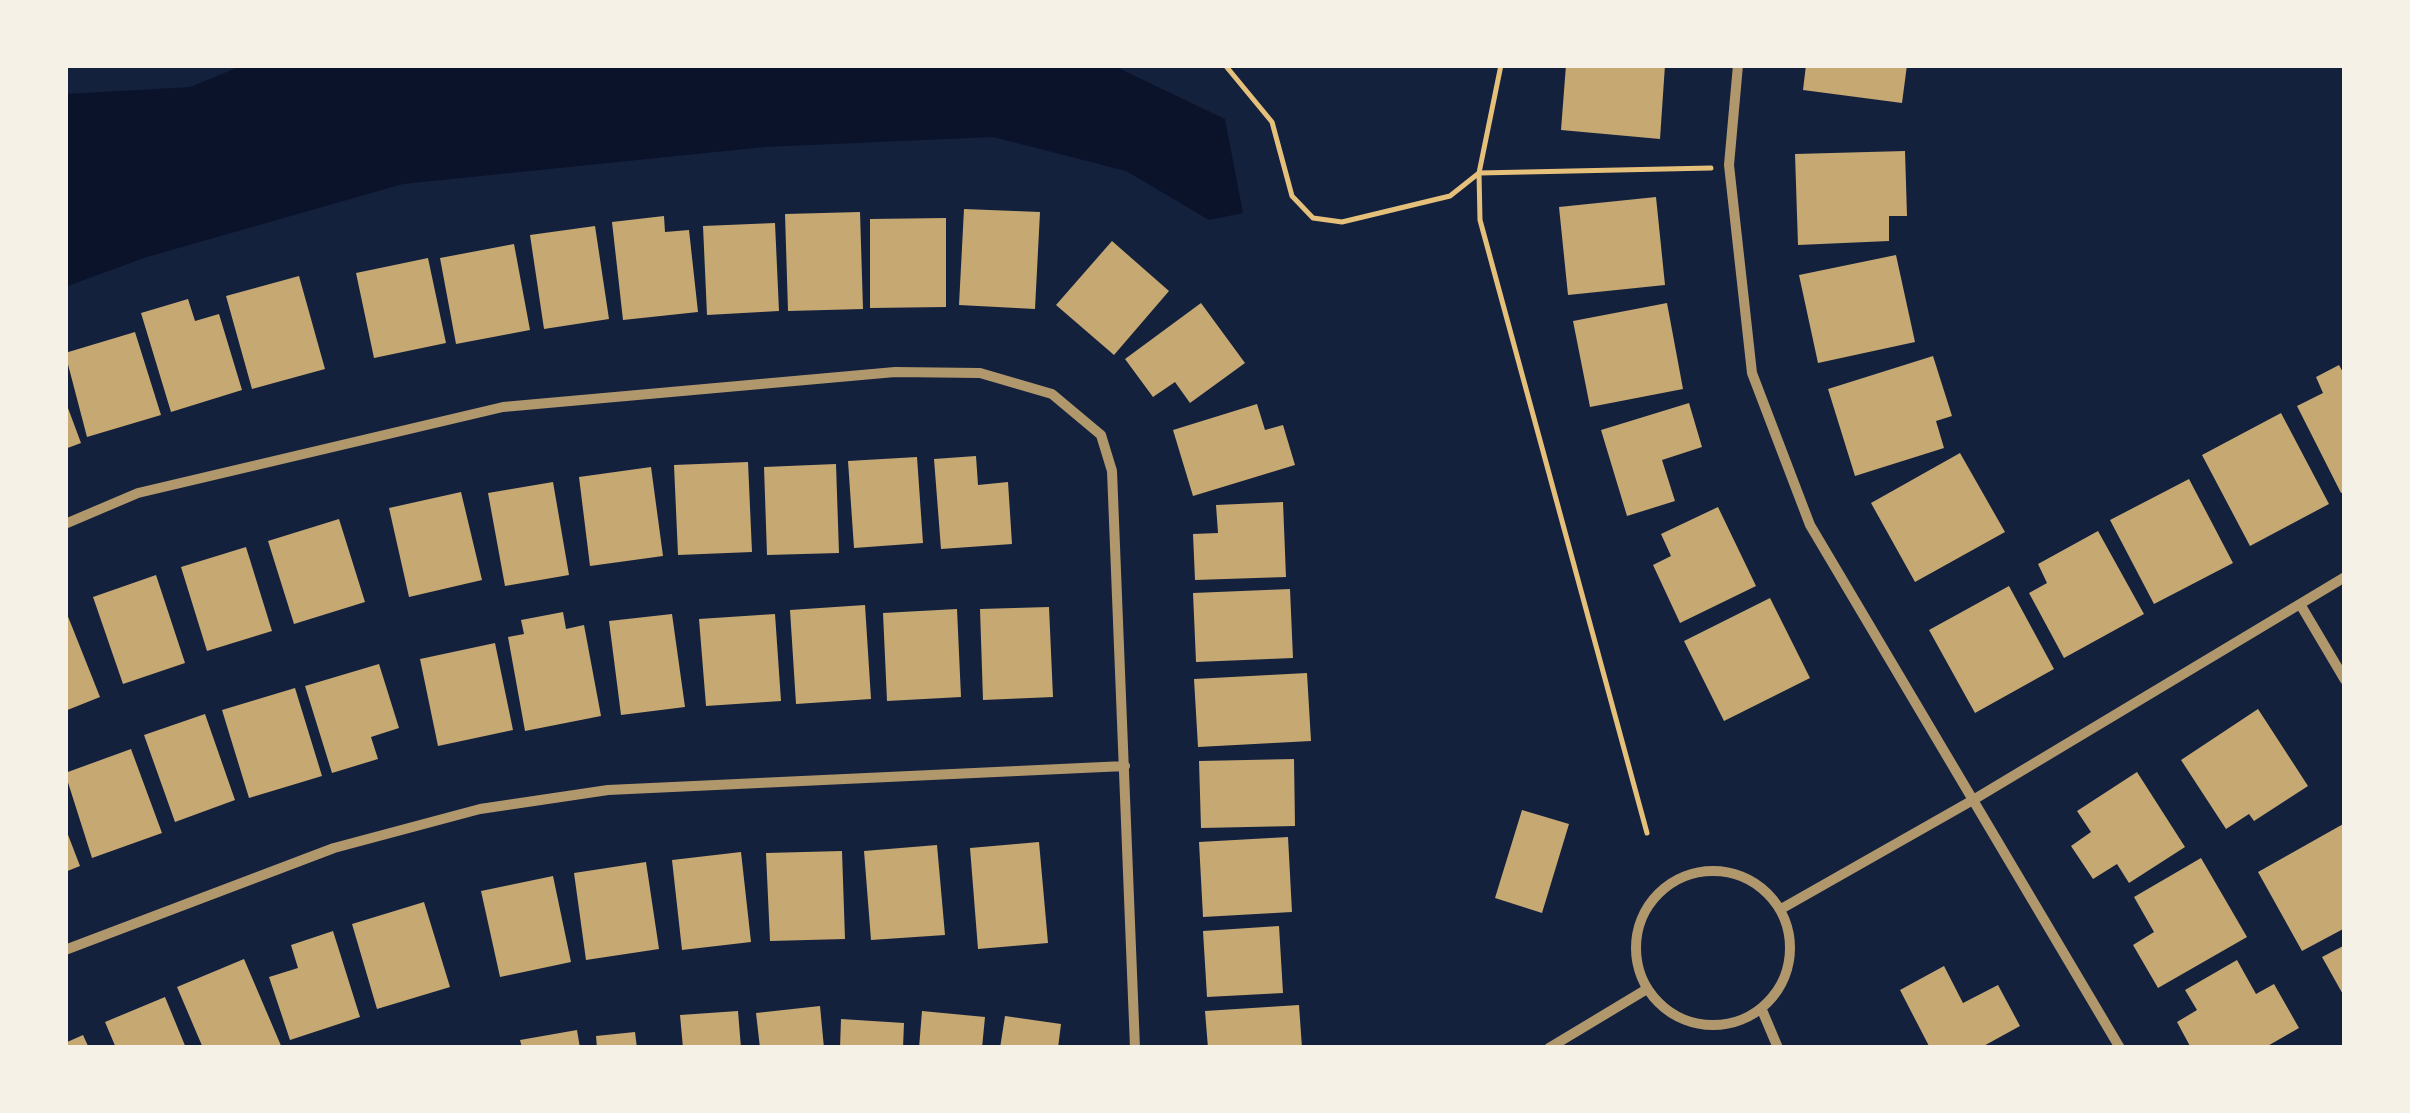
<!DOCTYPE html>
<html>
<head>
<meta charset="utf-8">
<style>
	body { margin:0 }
	#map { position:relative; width:2410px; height:1113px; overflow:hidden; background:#14213d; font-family:Helvetica,sans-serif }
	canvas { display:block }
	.frame { position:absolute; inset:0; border:68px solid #f6f1e7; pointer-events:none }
</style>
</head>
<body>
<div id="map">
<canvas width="2410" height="1113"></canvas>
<div class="frame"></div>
</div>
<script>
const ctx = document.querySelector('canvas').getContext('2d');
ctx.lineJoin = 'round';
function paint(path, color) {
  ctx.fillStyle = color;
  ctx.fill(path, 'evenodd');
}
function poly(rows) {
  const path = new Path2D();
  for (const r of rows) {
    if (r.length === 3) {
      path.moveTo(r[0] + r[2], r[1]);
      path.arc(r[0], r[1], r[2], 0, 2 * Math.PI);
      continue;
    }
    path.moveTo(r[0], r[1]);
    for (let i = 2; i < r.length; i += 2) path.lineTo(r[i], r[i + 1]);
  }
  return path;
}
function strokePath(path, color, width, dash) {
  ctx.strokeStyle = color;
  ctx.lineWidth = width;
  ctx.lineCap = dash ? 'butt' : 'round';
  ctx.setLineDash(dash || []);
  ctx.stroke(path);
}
paint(poly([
	[244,65,1112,65,1225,119,1243,213,1209,220,1126,171,993,137,765,147,403,184,147,257,65,287,65,94,190,87]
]), '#0b132b');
paint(poly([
	[1566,65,1665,65,1660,139,1561,130],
	[1806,65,1907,65,1902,103,1803,90],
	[1905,151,1907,216,1889,216,1889,241,1798,245,1795,154],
	[1656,197,1665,285,1568,295,1559,207],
	[964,209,1040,212,1035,309,959,305],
	[860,212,863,309,788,311,785,214],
	[664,216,665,232,689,230,698,312,623,320,612,222],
	[946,218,946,307,870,308,870,219],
	[775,223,779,311,707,315,703,226],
	[595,226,609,319,544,329,530,235],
	[1112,241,1169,291,1114,355,1056,305],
	[514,244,530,330,456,344,440,258],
	[1896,255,1915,342,1818,363,1799,275],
	[428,258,446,343,374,358,356,273],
	[299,276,325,369,252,389,226,296],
	[188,299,195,321,219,314,242,390,171,412,141,313],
	[1201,303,1245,363,1190,403,1175,382,1153,397,1125,359],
	[1667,303,1683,389,1590,407,1573,321],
	[135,332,161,415,87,437,65,353],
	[1933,356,1952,416,1936,421,1944,448,1855,476,1828,389],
	[2339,365,2345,376,2345,492,2341,493,2297,406,2323,393,2316,377],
	[65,400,81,443,65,449],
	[1689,403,1702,447,1662,460,1675,501,1627,516,1601,430],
	[1257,404,1265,430,1283,425,1295,465,1193,496,1173,430],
	[2281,413,2329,504,2250,546,2202,455],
	[1960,453,2005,532,1915,582,1871,503],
	[976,456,978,485,1008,482,1012,544,941,549,934,459],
	[917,457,923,543,854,548,848,461],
	[748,462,752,552,678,555,674,465],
	[836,464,839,553,767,555,764,467],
	[651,467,663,556,590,566,579,477],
	[2189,479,2233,563,2154,604,2110,520],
	[553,482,569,575,505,586,488,493],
	[461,492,482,580,409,597,389,508],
	[1283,502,1286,577,1195,580,1193,534,1218,533,1216,505],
	[1718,507,1756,586,1680,623,1653,565,1671,556,1661,534],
	[339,519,365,602,294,624,268,541],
	[2098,531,2144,614,2064,658,2029,593,2047,583,2038,564],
	[246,547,272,631,207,651,181,567],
	[156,575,185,663,123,684,93,597],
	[2009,586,2054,669,1975,713,1929,630],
	[1290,589,1293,658,1196,662,1193,593],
	[1770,598,1810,678,1724,721,1684,641],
	[865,605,871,699,796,704,790,610],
	[1049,607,1053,697,983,700,980,609],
	[65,609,100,697,65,711],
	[957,609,961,697,887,701,883,613],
	[563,612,566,629,584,625,601,716,525,731,508,637,524,634,521,620],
	[672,614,685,707,621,715,609,621],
	[775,614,781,701,706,706,699,619],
	[495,643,513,730,438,746,420,659],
	[379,664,399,728,371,737,378,759,332,773,305,686],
	[1307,673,1311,741,1198,747,1194,679],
	[295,688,322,776,249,798,222,710],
	[2258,709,2308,786,2254,821,2249,814,2226,829,2181,760],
	[205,714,235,800,175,822,144,735],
	[131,749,162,833,92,858,65,773],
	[1294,759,1295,826,1201,828,1199,761],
	[2137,772,2185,847,2129,883,2117,864,2093,879,2071,846,2091,832,2077,811],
	[1522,810,1569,824,1542,913,1495,898],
	[2345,823,2345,928,2302,951,2258,872],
	[65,827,80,866,65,872],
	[1288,837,1292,912,1203,917,1199,842],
	[1039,842,1048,943,978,949,970,848],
	[937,845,945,935,871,940,864,851],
	[842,851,845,939,770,941,766,853],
	[741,852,751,942,682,950,672,860],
	[2201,858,2247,937,2158,988,2133,945,2154,932,2134,897],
	[646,862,659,949,586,960,574,873],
	[553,876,571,962,500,977,481,891],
	[424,902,450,987,377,1009,352,924],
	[1279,926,1283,993,1207,997,1203,931],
	[333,931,360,1017,290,1040,269,977,298,968,291,945],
	[2345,945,2345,998,2322,957],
	[244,959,282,1048,203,1048,177,987],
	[2237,960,2256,994,2274,984,2299,1028,2264,1048,2191,1048,2177,1022,2197,1010,2185,990],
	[1944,966,1963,1003,1998,985,2020,1026,1980,1048,1930,1048,1900,990],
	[165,997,186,1048,116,1048,105,1022],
	[1299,1005,1302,1048,1208,1048,1205,1011],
	[820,1006,824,1048,760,1048,756,1013],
	[738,1011,741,1048,683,1048,680,1015],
	[922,1011,985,1017,982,1048,919,1048],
	[1005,1016,1061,1024,1058,1048,1000,1048],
	[841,1019,904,1023,903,1048,840,1048],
	[577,1030,580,1048,522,1048,520,1040],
	[635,1032,637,1048,597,1048,596,1036],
	[83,1035,89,1048,65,1048,65,1043]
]), '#c6a872');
strokePath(poly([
	[1225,65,1272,122,1292,196,1313,218,1342,222,1450,196,1479,173,1501,65],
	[1647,833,1480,220,1479,173,1711,168]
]), '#e5c07b', 5);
strokePath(poly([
	[1738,65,1729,165,1752,373,1810,525,2120,1048],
	[65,524,138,493,503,407,895,372,980,373,1052,394,1101,435,1112,471,1135,1048],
	[2300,604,2345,680],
	[1713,948,77],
	[1781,909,1973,800,2345,577],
	[65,950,334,848,480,809,608,790,1125,766],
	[1762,1010,1778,1048],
	[1549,1048,1647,989]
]), '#b1986c', 10);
</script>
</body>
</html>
